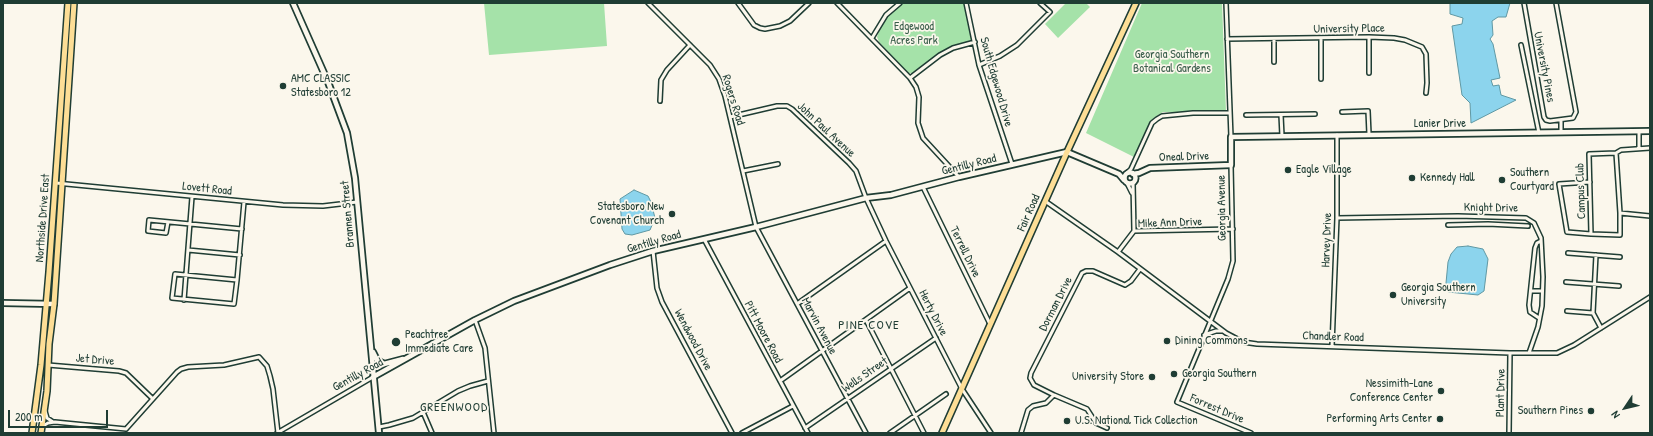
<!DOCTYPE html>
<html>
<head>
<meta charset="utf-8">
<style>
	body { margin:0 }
	#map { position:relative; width:1653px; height:436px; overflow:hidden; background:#fbf7ec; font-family:"Patrick Hand",sans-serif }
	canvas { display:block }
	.frame { position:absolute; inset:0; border:4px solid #1f3d34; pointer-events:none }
	.north { position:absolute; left:1605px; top:388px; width:40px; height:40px; -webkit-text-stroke:3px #fbf7ec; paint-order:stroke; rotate:235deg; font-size:11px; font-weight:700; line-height:16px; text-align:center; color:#1f3d34 }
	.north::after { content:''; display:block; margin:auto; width:14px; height:18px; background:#1f3d34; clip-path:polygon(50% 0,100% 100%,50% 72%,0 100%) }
	.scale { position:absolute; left:8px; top:410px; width:100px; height:18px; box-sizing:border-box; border:2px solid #1f3d34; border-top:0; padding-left:5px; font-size:12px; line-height:14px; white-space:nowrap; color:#1f3d34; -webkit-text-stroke:3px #fbf7ec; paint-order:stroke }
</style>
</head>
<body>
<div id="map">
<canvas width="1653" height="436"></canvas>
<div class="frame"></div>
<div class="north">N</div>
<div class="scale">200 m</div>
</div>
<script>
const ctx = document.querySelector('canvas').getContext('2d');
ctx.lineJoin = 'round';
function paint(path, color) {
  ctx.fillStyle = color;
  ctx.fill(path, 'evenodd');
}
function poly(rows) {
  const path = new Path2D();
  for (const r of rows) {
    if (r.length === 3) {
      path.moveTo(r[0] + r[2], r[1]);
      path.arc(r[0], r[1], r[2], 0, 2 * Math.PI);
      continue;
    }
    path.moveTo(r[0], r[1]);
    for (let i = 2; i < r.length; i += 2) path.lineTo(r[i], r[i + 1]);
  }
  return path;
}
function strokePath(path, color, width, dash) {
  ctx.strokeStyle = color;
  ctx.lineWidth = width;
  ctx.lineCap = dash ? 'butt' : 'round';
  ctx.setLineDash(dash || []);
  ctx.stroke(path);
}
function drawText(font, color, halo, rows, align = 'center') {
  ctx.font = font + ' "Patrick Hand",sans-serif';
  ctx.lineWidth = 3.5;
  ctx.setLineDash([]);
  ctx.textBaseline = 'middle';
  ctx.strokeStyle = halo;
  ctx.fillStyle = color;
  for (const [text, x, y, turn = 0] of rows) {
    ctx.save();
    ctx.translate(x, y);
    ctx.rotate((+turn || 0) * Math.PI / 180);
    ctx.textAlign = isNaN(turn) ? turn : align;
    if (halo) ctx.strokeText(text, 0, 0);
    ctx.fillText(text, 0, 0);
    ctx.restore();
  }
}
paint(poly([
	[484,3,604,3,607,46,489,55],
	[903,3,964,3,972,41,954,45,943,51,912,73,908,73,879,42,877,37,879,31,887,17],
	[1066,3,1086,3,1090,7,1058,38,1045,24],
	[1142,3,1222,3,1226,112,1163,112,1155,117,1150,123,1134,157,1086,133]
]), '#a5e2a9');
const water = poly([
	[1450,3,1510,3,1506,17,1498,17,1492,21,1493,35,1490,39,1493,44,1500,78,1491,80,1493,86,1499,85,1501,95,1516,100,1471,123,1470,103,1462,95,1452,26,1462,24,1463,18,1450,14,1450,3],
	[634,190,648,196,651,202,655,218,650,230,632,235,625,234,622,229,620,199,634,190],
	[1468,246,1483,249,1488,259,1484,291,1478,295,1448,292,1446,283,1448,262,1451,254,1457,247,1468,246]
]);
paint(water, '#8cd4ed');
strokePath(water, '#6098a3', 1);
const street = poly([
	[648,3,710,65,719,79,725,96,756,227,866,433],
	[738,3,754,25,760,28,765,29,780,26,790,21,809,3],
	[837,3,910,78,916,87,919,97,918,123,923,138,959,177],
	[966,3,979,65,1012,164],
	[1226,3,1231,137],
	[1524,3,1544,117,1546,120,1550,121,1573,118,1576,112,1556,3],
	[1369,37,1369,73],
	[872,38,886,15,900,3],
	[1321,38,1321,79],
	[1227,39,1369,37,1394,38,1405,40,1422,47,1426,54,1427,83,1426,93],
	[1274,39,1274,62],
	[1521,45,1539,133],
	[979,65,1000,56,1017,45,1050,12,1040,3],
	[910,78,940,55,953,48,975,42],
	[660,101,661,80,667,70,690,45],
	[1342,112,1368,111,1369,134],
	[1246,115,1315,114],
	[1281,115,1282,136],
	[730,117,777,106,787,106,792,109,849,163,856,171,866,198,886,241,962,389,991,433],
	[1561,120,1561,132],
	[1639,131,1639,148],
	[1650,148,1621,150,1616,153,1589,154,1591,234,1620,235,1620,213,1650,216],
	[1616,153,1620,213],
	[1231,165,1233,261,1228,279,1177,402,1251,433],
	[743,171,778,164],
	[1127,173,1131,169,1152,123,1157,119,1162,116,1193,113,1229,113],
	[1590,182,1559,184,1567,232,1591,234],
	[56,183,283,205,323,206,357,202],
	[1127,183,1132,193],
	[1133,183,1134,231],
	[923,187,990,324],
	[1045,201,1118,252,1226,333,1243,342,1257,344,1510,353,1557,353,1574,345,1650,297],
	[1337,218,1458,216,1526,218,1534,223,1541,238,1543,277,1542,306,1538,327,1529,353],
	[168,222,166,233,148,231,149,220,242,229],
	[1448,225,1488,224,1528,226],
	[1134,231,1233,229],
	[704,239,808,433],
	[188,250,240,255],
	[653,251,657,288,662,302,732,433],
	[1118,252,1134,231],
	[1568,253,1620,257],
	[1596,255,1593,313,1601,328],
	[237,280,175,274,172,298,234,304,237,280,244,202],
	[1566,282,1619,286],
	[1531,291,1542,291],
	[184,300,192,197],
	[797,304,886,241],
	[1567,311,1593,313],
	[1539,318,1530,312,1529,305,1535,248,1537,243,1541,241],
	[475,320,485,348,494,433],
	[866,320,924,433],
	[1204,335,1216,331,1223,331],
	[1332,346,1337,218,1337,135],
	[48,365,119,371,126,373,153,399],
	[780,381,910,288],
	[45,411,47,418,53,422],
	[423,412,432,433],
	[43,426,48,423,55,422,126,429],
	[379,427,389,425,413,418,458,391,470,386,488,381],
	[805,428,936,338],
	[1107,428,1096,423,1087,409,1054,395,1034,385,1030,378,1031,373,1082,273,1086,271,1093,271,1125,285,1131,281,1140,269],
	[126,429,177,372,181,369,188,367,224,365,259,357,267,366,270,376,273,389,278,433],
	[277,433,373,377],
	[742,433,793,406],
	[890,433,946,394],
	[1021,433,1028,410,1033,406,1046,403,1054,395],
	[1509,433,1510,353]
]);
const secondary = poly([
	[293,3,328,82,347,133,355,178,379,433],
	[1130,178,5.5],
	[1133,174,1139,173,1150,168,1231,165,1231,137,1650,131],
	[3,303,54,304],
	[373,352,377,360,384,364,403,359],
	[373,377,475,320,514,301,610,265,653,251,756,227,866,198,891,195,959,177,1067,152,1119,174,1124,180]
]);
const primary = poly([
	[32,433,41,365,49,272,68,3],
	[41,433,47,391,49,344,54,304,74,3],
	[942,433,1067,152,1136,3]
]);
strokePath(street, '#1f3d34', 6);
strokePath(secondary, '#1f3d34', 8);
strokePath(primary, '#1f3d34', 8);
strokePath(street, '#fbf7ec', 3);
strokePath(secondary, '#fbf7ec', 4.5);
strokePath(primary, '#fdde96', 5);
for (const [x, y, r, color] of [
	[283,86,4,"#1f3d34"],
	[1288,170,4,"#1f3d34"],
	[1412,178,4,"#1f3d34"],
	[1502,180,4,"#1f3d34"],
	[672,214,4,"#1f3d34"],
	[1393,295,4,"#1f3d34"],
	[1167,341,4,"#1f3d34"],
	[396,342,5,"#1f3d34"],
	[1174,374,4,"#1f3d34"],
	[1152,377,4,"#1f3d34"],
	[1441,391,4,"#1f3d34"],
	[1591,411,4,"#1f3d34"],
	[1440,419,4,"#1f3d34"],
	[1067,421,4,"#1f3d34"]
]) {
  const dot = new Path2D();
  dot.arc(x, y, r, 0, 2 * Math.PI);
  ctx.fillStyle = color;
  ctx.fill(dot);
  strokePath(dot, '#fbf7ec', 1.5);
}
drawText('12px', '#3a5e4b', '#fbf7ec', [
	["Edgewood",914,27],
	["Acres Park",914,41],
	["Georgia Southern",1172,55],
	["Botanical Gardens",1172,69]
]);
drawText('12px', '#1f3d34', '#fbf7ec', [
	["University Place",1349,29,-1],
	["University Pines",1544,67,79],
	["South Edgewood Drive",996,82,74],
	["Rogers Road",733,100,73],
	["Lanier Drive",1440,124],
	["John Paul Avenue",826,130,43],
	["Oneal Drive",1184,157,-2],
	["Gentilly Road",969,165,-14],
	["Lovett Road",207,189,6],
	["Campus Club",1581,191,-92],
	["Georgia Avenue",1222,208,-91],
	["Knight Drive",1491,208,1],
	["Fair Road",1029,213,-66],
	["Brannen Street",348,214,-95],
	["Northside Drive East",43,218,-86],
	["Mike Ann Drive",1170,223,-2],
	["Harvey Drive",1327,240,-88],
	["Gentilly Road",654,242,-16],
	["Terrell Drive",965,252,64],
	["Dorman Drive",1056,304,-63],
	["Herty Drive",933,313,63],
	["Marvin Avenue",819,326,62],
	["Pitt Moore Road",763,332,62],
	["Chandler Road",1333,337,2],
	["Wendwood Drive",693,340,62],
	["Jet Drive",95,360,5],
	["Gentilly Road",358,375,-29],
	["Wells Street",865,375,-35],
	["Plant Drive",1501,393,-89],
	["Forrest Drive",1217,409,23]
]);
drawText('12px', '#1f3d34', '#fbf7ec', [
	["AMC CLASSIC",291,79],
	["Statesboro 12",291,93],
	["Eagle Village",1296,170],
	["Southern",1510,173],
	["Courtyard",1510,187],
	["Kennedy Hall",1420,178],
	["Statesboro New",664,207,"right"],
	["Covenant Church",664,221,"right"],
	["Georgia Southern",1401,288],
	["University",1401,302],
	["Peachtree",405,335],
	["Immediate Care",405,349],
	["Dining Commons",1175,341],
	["Georgia Southern",1182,374],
	["University Store",1144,377,"right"],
	["Nessimith-Lane",1433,384,"right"],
	["Conference Center",1433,398,"right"],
	["Southern Pines",1583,411,"right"],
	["Performing Arts Center",1432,419,"right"],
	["U.S. National Tick Collection",1075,421]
], 'left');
ctx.letterSpacing = '1px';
drawText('13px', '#1f3d34', '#fbf7ec', [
	["PINE COVE",869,326],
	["GREENWOOD",454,408]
]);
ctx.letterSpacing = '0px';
</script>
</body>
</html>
